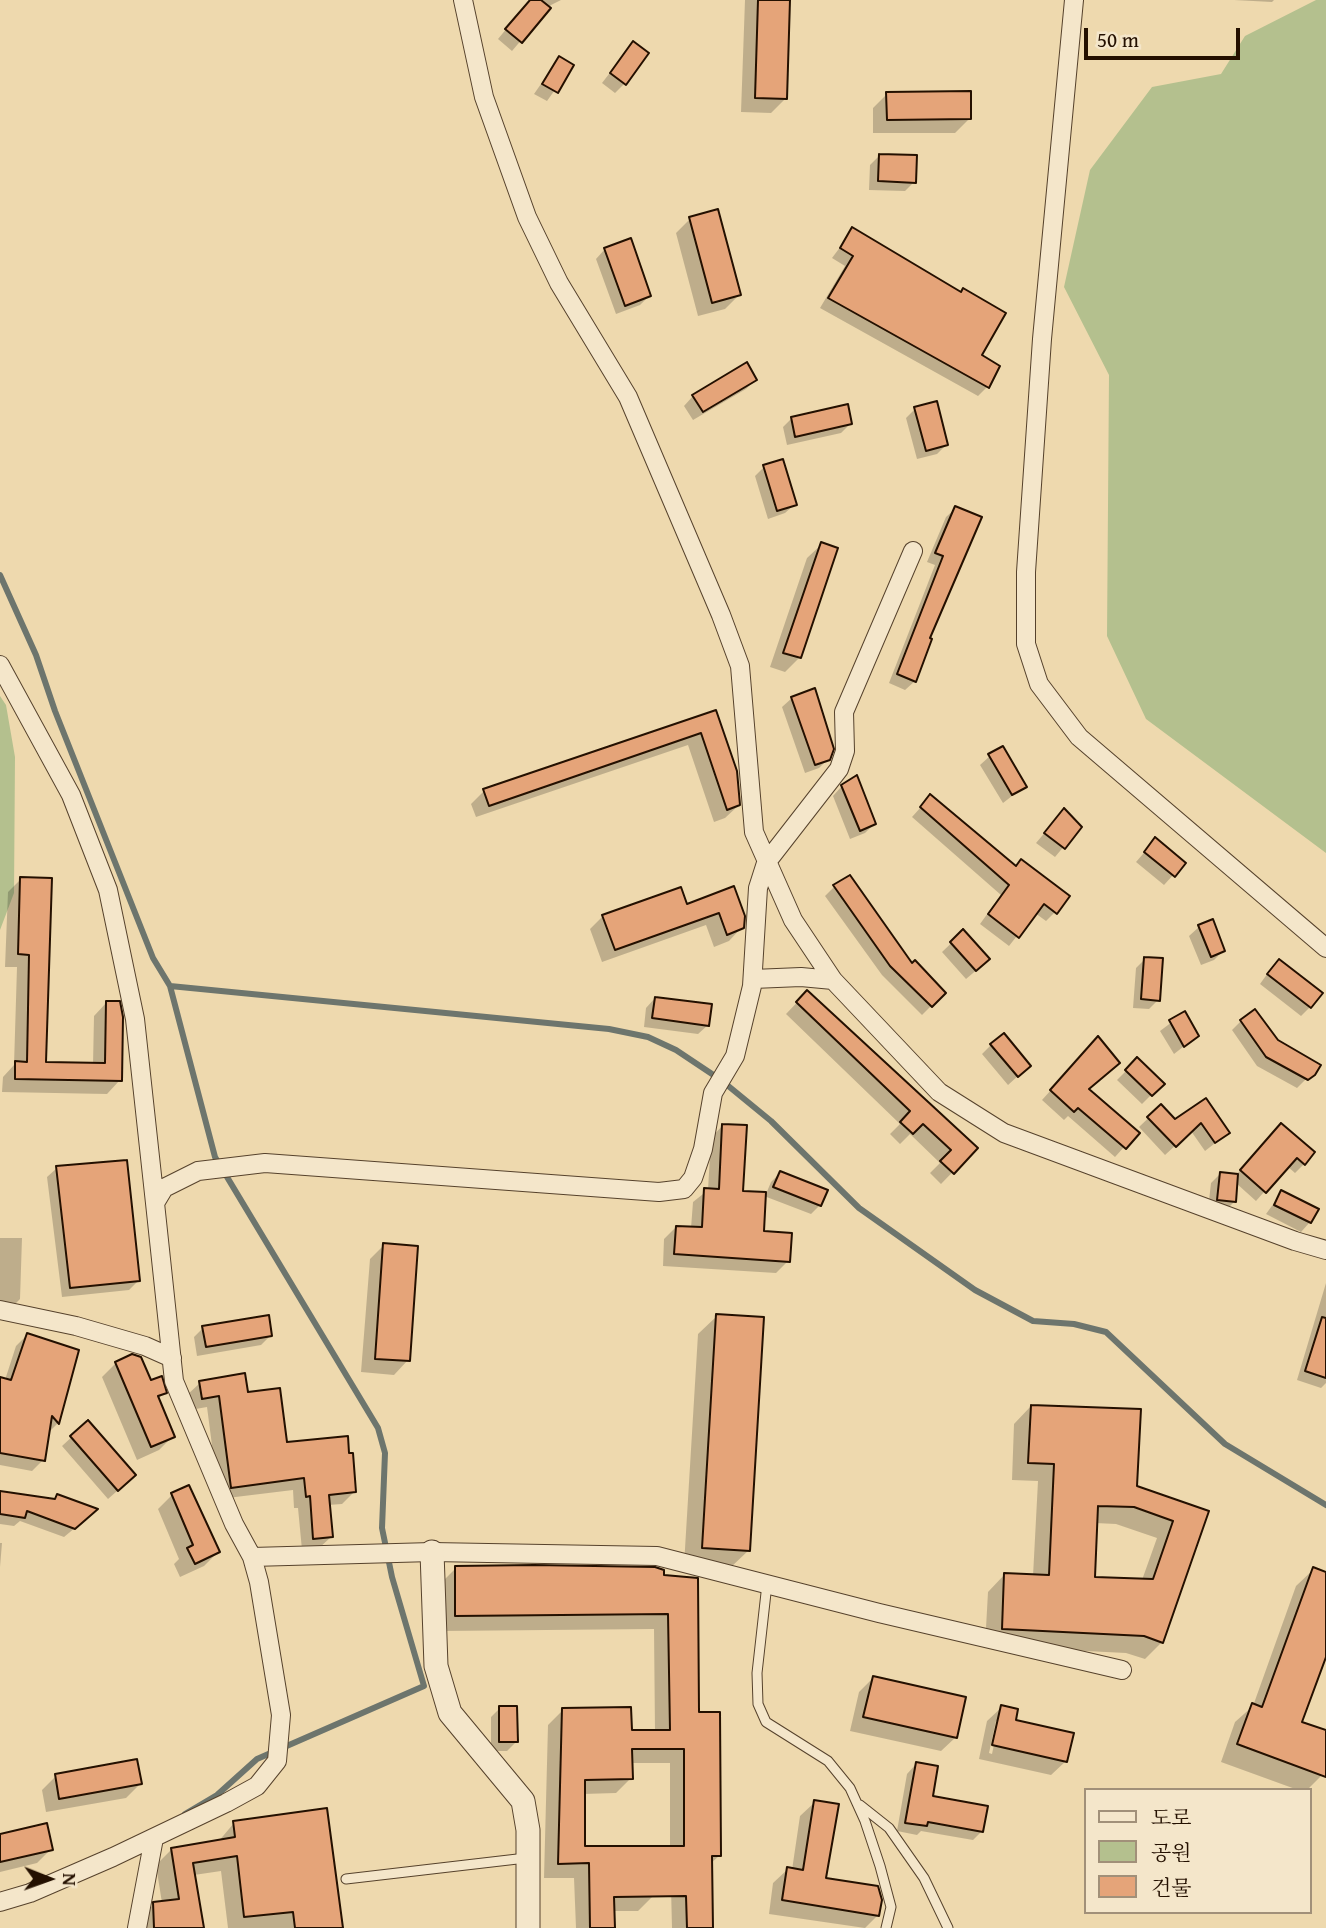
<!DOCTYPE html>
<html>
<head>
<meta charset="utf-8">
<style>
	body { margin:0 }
	#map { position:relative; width:1326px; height:1928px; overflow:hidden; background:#eed9ae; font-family:"Gentium Book Plus","Noto Serif KR",serif }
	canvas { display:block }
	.legend { position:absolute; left:1084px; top:1788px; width:228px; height:126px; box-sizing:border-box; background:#f4e6ca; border:2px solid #a19079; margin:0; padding:9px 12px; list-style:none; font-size:21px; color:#241000 }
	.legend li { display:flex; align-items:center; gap:14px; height:35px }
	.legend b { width:35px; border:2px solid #a19079 }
	.north { position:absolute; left:14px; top:1844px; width:70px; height:70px; -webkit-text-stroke:5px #f4e6ca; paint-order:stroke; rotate:91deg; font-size:19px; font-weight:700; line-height:28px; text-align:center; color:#241000 }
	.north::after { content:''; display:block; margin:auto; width:24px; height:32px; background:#241000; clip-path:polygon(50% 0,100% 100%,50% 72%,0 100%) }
	.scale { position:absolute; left:1084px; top:28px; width:156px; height:32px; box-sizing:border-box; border:4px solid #241000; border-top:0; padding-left:9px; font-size:21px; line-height:24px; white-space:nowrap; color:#241000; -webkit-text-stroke:5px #f4e6ca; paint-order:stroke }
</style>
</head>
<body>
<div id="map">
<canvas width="1326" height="1928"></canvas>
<ul class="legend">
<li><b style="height:9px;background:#f4e6ca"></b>도로</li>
<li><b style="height:19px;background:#b4c08e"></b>공원</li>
<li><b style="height:19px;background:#e5a479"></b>건물</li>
</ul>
<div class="north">N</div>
<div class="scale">50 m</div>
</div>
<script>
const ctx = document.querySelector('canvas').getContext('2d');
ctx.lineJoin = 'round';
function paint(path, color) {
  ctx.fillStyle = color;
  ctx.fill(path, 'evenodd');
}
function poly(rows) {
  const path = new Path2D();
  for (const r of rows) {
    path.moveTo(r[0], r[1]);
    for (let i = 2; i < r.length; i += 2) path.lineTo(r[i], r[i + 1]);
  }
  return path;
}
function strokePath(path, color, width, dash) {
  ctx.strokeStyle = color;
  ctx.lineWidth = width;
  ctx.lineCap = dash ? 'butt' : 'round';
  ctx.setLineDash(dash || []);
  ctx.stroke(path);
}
paint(poly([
	[1316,0,1326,0,1326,853,1146,719,1107,636,1109,375,1064,287,1090,170,1152,87,1221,74,1245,36],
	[0,696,6,705,15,757,14,893,0,930]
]), '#b4c08e');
paint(poly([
	[530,0,561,0,551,5,512,51,498,39],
	[745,0,788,0,785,99,771,113,741,112],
	[1234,0,1274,0,1272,2],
	[633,43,625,83,615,93,602,83],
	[559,58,572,66,547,101,534,94],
	[887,94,969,119,955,133,873,133,873,108],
	[880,155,914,182,905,191,869,190,870,165],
	[690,219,739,295,725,309,698,316,676,233],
	[853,230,979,356,987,387,978,396,820,308,845,266,832,258],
	[605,249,649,296,640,305,616,314,596,259],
	[755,380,746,389,693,420,684,406,693,396],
	[915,409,946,445,937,454,917,459,906,418],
	[792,418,850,424,841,433,787,445,783,427],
	[764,467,795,504,785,513,768,519,755,476],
	[956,508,928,639,915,681,905,690,889,683,935,565,927,562,946,517],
	[822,544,836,549,799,658,785,672,770,667,807,558],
	[792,698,828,759,819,768,805,773,782,707],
	[715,712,739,805,725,818,714,822,688,745,476,817,471,804,484,791],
	[990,756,1025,786,1003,803,980,765],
	[842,786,874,824,865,833,850,839,833,796],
	[930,797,1055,912,1046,921,1035,913,1009,946,980,924,1001,895,912,817],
	[1064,810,1080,827,1055,857,1036,843],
	[1155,840,1184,863,1164,885,1136,862],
	[21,879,44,1064,93,1065,94,1016,107,1002,120,1080,107,1094,2,1092,3,1077,14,1065,17,967,5,967,8,892],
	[834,887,912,966,944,993,922,1015,882,975,825,896],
	[733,889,742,927,729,941,714,947,706,925,602,962,590,929,603,916,686,907],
	[1212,922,1223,951,1214,960,1201,965,1189,936,1199,927],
	[963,932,979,968,966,979,942,952],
	[1145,959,1158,1000,1149,1009,1133,1008,1136,968],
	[1270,970,1310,1007,1301,1016,1260,984],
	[807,992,976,1148,941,1184,930,1173,940,1163,910,1134,900,1144,890,1134,900,1124,786,1014],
	[655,998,708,1025,698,1034,644,1027,646,1008],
	[1184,1013,1197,1036,1174,1054,1160,1031],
	[1241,1021,1306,1079,1297,1088,1257,1066,1232,1030],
	[991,1045,1029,1066,1008,1085,982,1054],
	[1089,1048,1087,1089,1124,1147,1115,1157,1068,1116,1064,1120,1042,1100],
	[1137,1060,1162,1084,1142,1104,1117,1080],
	[1206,1100,1228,1133,1205,1151,1191,1131,1165,1155,1139,1127,1161,1106,1175,1121],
	[723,1125,742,1192,766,1194,771,1182,780,1173,820,1205,811,1214,764,1196,762,1233,788,1261,776,1273,663,1266,664,1239,676,1227,691,1228,693,1202,708,1190,711,1138],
	[1272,1135,1304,1164,1295,1173,1287,1166,1256,1201,1236,1183,1234,1202,1225,1211,1208,1209,1211,1183,1220,1174,1236,1175],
	[57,1168,138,1281,129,1290,62,1297,47,1177],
	[1282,1192,1310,1222,1301,1232,1266,1214],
	[0,1238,22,1238,20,1299,8,1311,0,1310],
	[384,1245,408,1360,394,1375,361,1372,370,1259],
	[1326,1283,1326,1383,1321,1388,1297,1380],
	[717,1316,749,1550,730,1568,684,1565,698,1334],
	[203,1328,270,1336,261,1345,197,1356,194,1337],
	[27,1335,77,1352,58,1423,48,1433,43,1460,32,1471,0,1465,0,1379,5,1380,16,1346],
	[116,1363,165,1392,158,1399,173,1436,159,1450,137,1460,102,1377],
	[200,1383,246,1394,286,1444,348,1455,354,1492,342,1504,328,1505,331,1537,318,1549,302,1550,298,1508,294,1508,293,1490,219,1499,207,1407,190,1410,187,1395],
	[1031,1406,1135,1487,1207,1512,1162,1642,1145,1659,1126,1653,985,1646,988,1592,1005,1574,1033,1576,1038,1481,1012,1480,1014,1424],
	[1095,1523,1116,1524,1157,1538,1142,1580,1093,1578],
	[88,1422,125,1484,108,1499,62,1446],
	[0,1493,53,1501,58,1496,87,1518,64,1537,20,1521,14,1526,0,1524],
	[172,1495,218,1552,204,1566,180,1577,174,1564,179,1559,158,1509],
	[0,1543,2,1543,0,1567],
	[456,1568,655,1569,697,1714,719,1856,710,1864,712,1928,672,1928,671,1888,653,1896,638,1911,612,1911,613,1928,576,1928,574,1878,544,1878,548,1725,563,1710,630,1732,655,1732,654,1629,441,1631,441,1583],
	[631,1763,670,1763,670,1848,584,1848,583,1794,616,1793,631,1778],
	[1314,1569,1326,1574,1326,1651,1300,1723,1326,1732,1326,1764,1322,1775,1307,1790,1298,1790,1221,1762,1235,1722,1253,1706,1296,1586],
	[873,1678,956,1737,941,1751,850,1731,859,1692],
	[1002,1707,1014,1721,1066,1761,1051,1775,979,1759,987,1721],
	[996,1721,999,1721,992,1754,989,1753],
	[500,1708,516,1742,507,1751,491,1751,491,1717],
	[916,1764,931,1797,982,1831,973,1840,921,1831,917,1835,897,1831,907,1774],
	[56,1776,140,1784,126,1798,46,1812,42,1790],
	[815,1802,824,1879,878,1915,865,1928,769,1914,773,1883,788,1869,792,1870,800,1816],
	[234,1823,341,1928,228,1928,221,1871,194,1875,202,1928,137,1928,138,1920,154,1904,162,1903,156,1865,172,1849,218,1842],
	[0,1836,51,1849,37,1863,0,1872]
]), '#0003');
strokePath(poly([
	[0,575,36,655,55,711,153,958,170,986,609,1029,648,1037,676,1050,721,1080,771,1121,859,1208,975,1290,1033,1321,1074,1324,1106,1332,1225,1444,1326,1505],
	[170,986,215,1157,378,1428,385,1453,382,1528,392,1577,424,1686,257,1759,217,1795,185,1814]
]), '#6d756d', 6);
const building = poly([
	[530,0,541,0,551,8,522,43,505,29,530,0],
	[758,0,790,0,787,99,755,98,758,0],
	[633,41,649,53,626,85,610,73,633,41],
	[559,56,574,65,558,93,542,84,559,56],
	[971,91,971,119,887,120,886,92,971,91],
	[879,154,917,155,916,183,878,181,879,154],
	[718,209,741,295,712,303,689,217,718,209],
	[852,227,961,292,963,288,1006,313,982,355,1000,366,989,388,828,298,853,256,840,248,852,227],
	[631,238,651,296,625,306,604,248,631,238],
	[747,362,757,380,703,412,692,395,747,362],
	[937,401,948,445,926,451,914,407,937,401],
	[848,404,852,424,795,437,791,417,848,404],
	[783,459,797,505,777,511,763,465,783,459],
	[955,506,982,517,930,638,932,639,916,682,897,674,943,556,935,553,955,506],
	[821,542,838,548,801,658,783,653,821,542],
	[815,688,834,749,830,760,815,765,791,697,815,688],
	[716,710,737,771,740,805,727,810,701,733,489,806,483,789,716,710],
	[1003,746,1027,787,1012,795,988,754,1003,746],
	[857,775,876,824,860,831,841,785,857,775],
	[930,794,1016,866,1021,859,1070,896,1057,914,1044,904,1019,938,988,914,1009,885,920,807,930,794],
	[1064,808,1082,827,1065,849,1044,833,1064,808],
	[1155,837,1186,863,1175,877,1144,852,1155,837],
	[850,875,912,963,915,960,946,993,932,1007,890,966,833,885,850,875],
	[20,877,52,878,46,1062,105,1063,106,1001,120,1001,123,1017,122,1081,15,1079,15,1061,27,1062,29,955,18,954,20,877],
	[734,886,745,916,744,928,727,935,719,913,615,950,602,915,681,887,687,904,734,886],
	[1213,919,1225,951,1211,957,1198,925,1213,919],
	[963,929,990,959,976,971,950,942,963,929],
	[1144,957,1163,958,1160,1001,1141,999,1144,957],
	[1279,959,1323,993,1311,1008,1267,974,1279,959],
	[807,990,978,1148,954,1174,940,1161,951,1150,923,1124,913,1134,900,1122,910,1111,796,1002,807,990],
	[655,997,712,1004,709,1026,652,1018,655,997],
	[1255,1009,1278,1040,1321,1065,1315,1075,1308,1080,1266,1057,1240,1020,1255,1009],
	[1185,1011,1199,1036,1184,1047,1169,1020,1185,1011],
	[1004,1033,1031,1066,1018,1077,990,1044,1004,1033],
	[1098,1036,1120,1063,1089,1089,1140,1133,1126,1149,1078,1108,1074,1112,1050,1090,1098,1036],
	[1137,1057,1165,1084,1152,1096,1125,1070,1137,1057],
	[1206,1098,1230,1133,1215,1143,1201,1123,1176,1147,1147,1117,1161,1104,1175,1119,1206,1098],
	[1281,1123,1315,1152,1305,1165,1297,1158,1266,1193,1240,1170,1281,1123],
	[722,1124,747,1125,743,1191,766,1192,764,1231,792,1233,790,1262,674,1254,676,1226,702,1227,704,1188,719,1189,722,1124],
	[127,1160,140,1281,70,1288,56,1166,127,1160],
	[780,1171,828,1190,821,1206,773,1187,780,1171],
	[1220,1172,1238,1174,1236,1202,1217,1200,1220,1172],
	[1281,1190,1319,1209,1311,1223,1274,1205,1281,1190],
	[383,1243,418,1246,410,1361,375,1359,383,1243],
	[716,1314,764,1317,750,1551,702,1548,716,1314],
	[269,1315,272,1336,206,1347,202,1326,269,1315],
	[1322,1317,1326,1318,1326,1378,1305,1371,1322,1317],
	[27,1333,79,1350,59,1424,52,1416,45,1461,0,1453,0,1377,11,1380,27,1333],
	[132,1354,141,1357,151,1380,162,1376,167,1393,158,1396,175,1437,151,1447,115,1362,132,1354],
	[245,1373,248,1392,280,1388,287,1442,348,1436,349,1453,353,1453,356,1492,329,1495,333,1537,313,1539,310,1496,306,1497,304,1478,231,1488,219,1396,202,1399,199,1381,245,1373],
	[1031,1405,1141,1409,1137,1486,1209,1511,1163,1643,1144,1636,1002,1629,1004,1573,1049,1575,1054,1464,1028,1463,1031,1405],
	[1098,1506,1134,1507,1173,1521,1153,1579,1095,1577,1098,1506],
	[88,1420,136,1475,118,1491,70,1436,88,1420],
	[189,1485,220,1552,195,1564,187,1548,193,1545,171,1493,189,1485],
	[0,1491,55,1499,57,1494,98,1509,75,1529,27,1511,25,1518,0,1514,0,1491],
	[534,1565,655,1567,664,1570,664,1575,698,1578,699,1712,720,1712,721,1856,712,1856,713,1928,687,1928,686,1896,614,1897,615,1928,590,1928,589,1863,558,1864,562,1708,631,1707,632,1730,670,1730,668,1614,455,1616,455,1566,534,1565],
	[632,1749,684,1749,684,1846,585,1846,585,1780,633,1779,632,1749],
	[1313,1567,1326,1572,1326,1657,1302,1722,1326,1730,1326,1777,1237,1744,1252,1703,1262,1707,1313,1567],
	[873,1676,966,1697,957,1738,863,1717,873,1676],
	[1001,1705,1018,1709,1016,1720,1074,1733,1067,1762,992,1745,1001,1705],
	[499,1706,517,1706,518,1742,499,1742,499,1706],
	[137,1759,142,1784,59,1799,55,1774,137,1759],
	[916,1762,938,1766,933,1796,988,1806,983,1832,928,1822,927,1826,905,1823,916,1762],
	[814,1800,839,1804,826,1878,878,1886,882,1900,879,1916,782,1900,787,1867,803,1870,814,1800],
	[327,1808,343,1928,295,1928,293,1912,244,1917,237,1856,193,1863,204,1928,154,1928,153,1902,179,1899,171,1848,235,1837,233,1821,327,1808],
	[47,1823,53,1850,0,1862,0,1834,47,1823]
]);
paint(building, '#e5a479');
strokePath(building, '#241000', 2);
const service = poly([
	[767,1584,757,1673,758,1704,766,1722,828,1761,850,1788,865,1821,880,1866,891,1907,886,1928],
	[860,1805,889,1828,924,1878,948,1928],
	[346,1879,526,1858]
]);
const minor = poly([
	[463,0,484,97,527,217,559,283,628,397,721,615,740,666,754,832,793,920,833,980,939,1092,1004,1133,1295,1241,1326,1250],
	[1074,0,1042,339,1026,572,1026,644,1039,684,1079,737,1326,948],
	[0,665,71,795,108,890,135,1019,155,1203],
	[753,979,801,977,833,980],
	[0,1310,76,1326,145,1346,172,1358],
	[252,1557,234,1524,174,1381,155,1203,164,1188,198,1171,265,1163,659,1192,684,1189,693,1178,703,1149,713,1093,735,1056,752,986,758,888,766,863,839,769,845,751,844,712,913,551],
	[0,1902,30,1893,113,1857,226,1803,257,1786,277,1761,281,1715,259,1582,252,1557,432,1552,657,1556,879,1613,1122,1670],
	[137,1928,154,1838]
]);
const tertiary = poly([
	[432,1552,436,1666,450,1713,523,1801,528,1830,528,1928]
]);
strokePath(service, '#56422c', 11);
strokePath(minor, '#56422c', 20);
strokePath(tertiary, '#56422c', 25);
strokePath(service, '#f4e6ca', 9);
strokePath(minor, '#f4e6ca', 18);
strokePath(tertiary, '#f4e6ca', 23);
</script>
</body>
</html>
